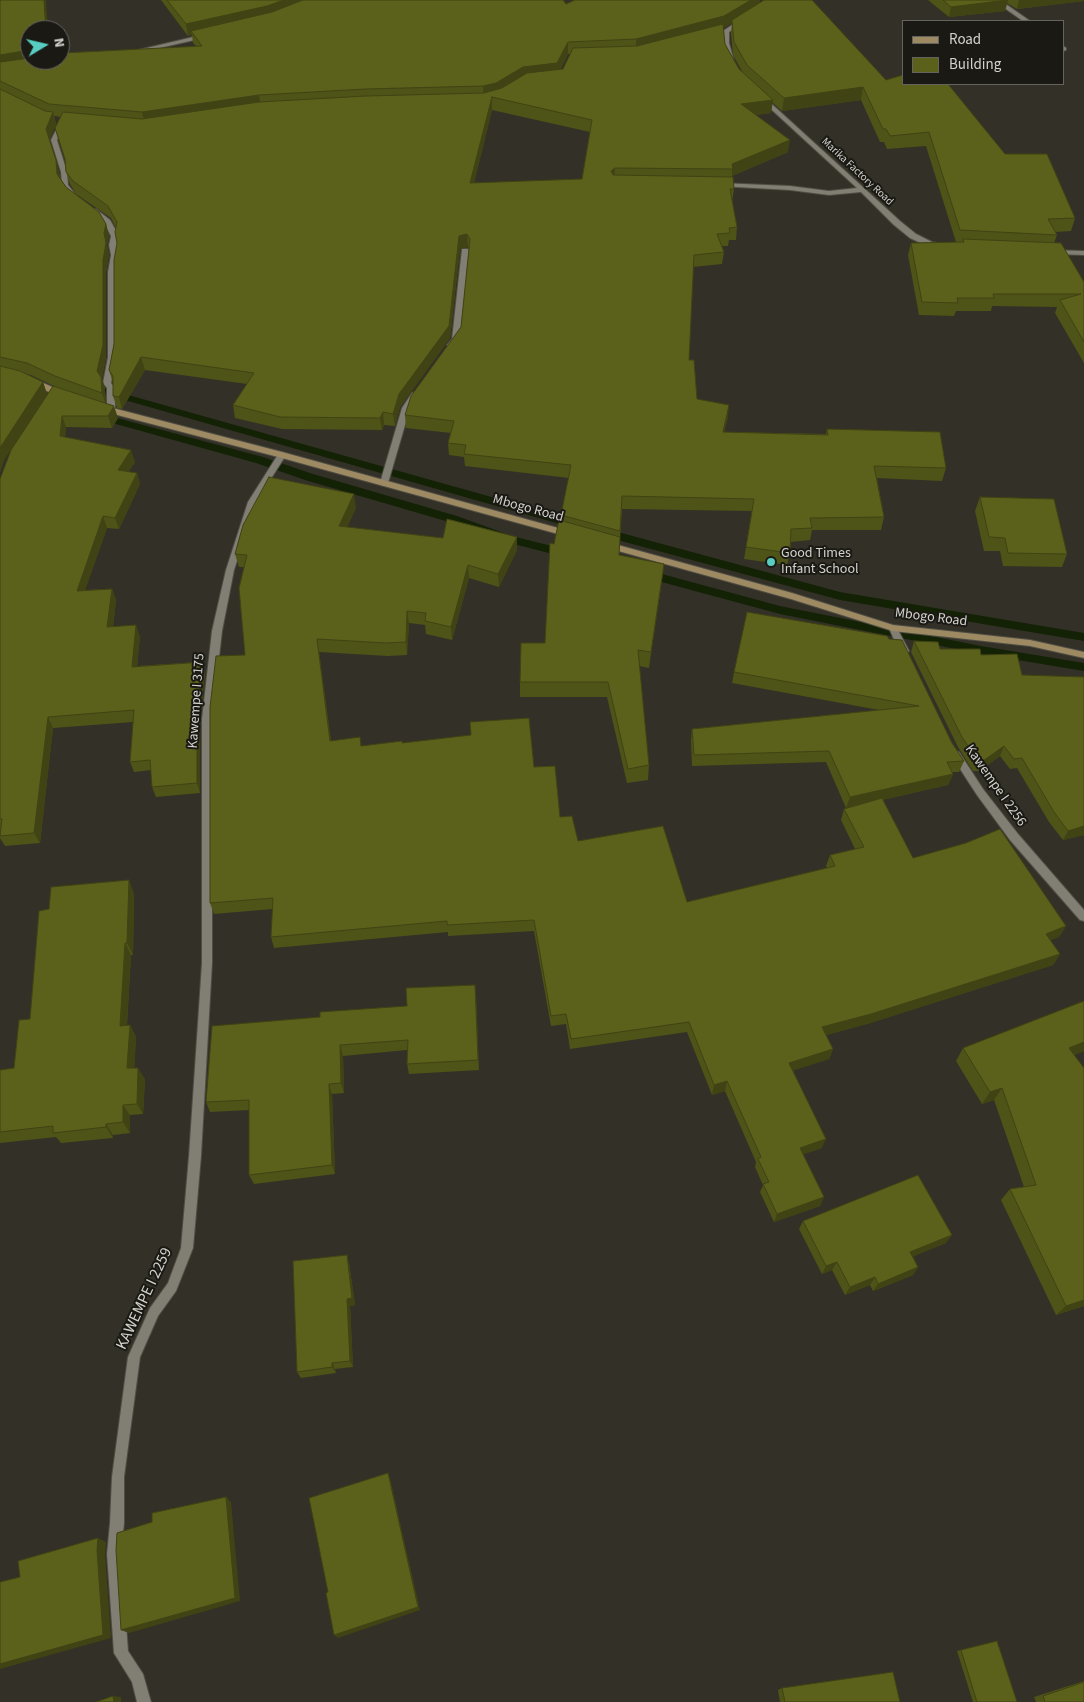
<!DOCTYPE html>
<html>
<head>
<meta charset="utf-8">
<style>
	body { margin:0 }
	#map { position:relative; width:1084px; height:1702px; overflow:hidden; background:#333127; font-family:"Source Sans 3",sans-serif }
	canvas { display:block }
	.legend { position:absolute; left:902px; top:20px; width:162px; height:65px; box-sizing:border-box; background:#1a1914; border:1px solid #64635e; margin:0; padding:6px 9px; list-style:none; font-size:15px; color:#d4d2cc }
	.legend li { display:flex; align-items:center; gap:10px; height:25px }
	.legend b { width:25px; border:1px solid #64635e }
	.north { position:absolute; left:20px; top:20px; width:50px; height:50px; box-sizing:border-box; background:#1a1914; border:1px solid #64635e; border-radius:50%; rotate:81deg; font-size:14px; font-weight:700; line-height:20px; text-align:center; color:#d4d2cc }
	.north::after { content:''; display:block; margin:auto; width:18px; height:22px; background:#57cec1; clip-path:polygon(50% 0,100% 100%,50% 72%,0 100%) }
</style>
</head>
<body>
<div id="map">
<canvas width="1084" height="1702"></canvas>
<ul class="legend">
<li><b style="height:6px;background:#9e8a62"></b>Road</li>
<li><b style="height:14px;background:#5b601b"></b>Building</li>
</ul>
<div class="north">N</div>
</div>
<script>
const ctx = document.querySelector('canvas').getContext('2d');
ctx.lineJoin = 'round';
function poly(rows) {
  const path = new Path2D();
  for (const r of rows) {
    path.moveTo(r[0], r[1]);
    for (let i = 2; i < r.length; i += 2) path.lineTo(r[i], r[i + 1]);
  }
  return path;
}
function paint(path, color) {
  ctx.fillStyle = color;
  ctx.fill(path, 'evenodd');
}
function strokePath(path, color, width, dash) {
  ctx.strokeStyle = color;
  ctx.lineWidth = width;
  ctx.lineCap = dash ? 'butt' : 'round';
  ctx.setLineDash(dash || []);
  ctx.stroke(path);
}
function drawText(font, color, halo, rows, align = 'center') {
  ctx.font = font + ' "Source Sans 3",sans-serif';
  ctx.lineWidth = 4;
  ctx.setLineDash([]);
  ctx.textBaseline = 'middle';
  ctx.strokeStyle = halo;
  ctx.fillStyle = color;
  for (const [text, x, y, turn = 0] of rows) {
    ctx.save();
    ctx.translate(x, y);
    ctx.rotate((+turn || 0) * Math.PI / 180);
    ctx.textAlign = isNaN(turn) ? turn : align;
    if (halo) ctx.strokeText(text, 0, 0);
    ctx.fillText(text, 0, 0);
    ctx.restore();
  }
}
paint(poly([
	[89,384,577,521,582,525,577,529,86,389,86,385,89,384],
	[102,414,263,457,313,474,457,516,512,536,568,550,569,553,564,557,510,543,449,522,305,480,256,463,98,419,97,417,102,414],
	[603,528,840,592,1084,633,1084,641,840,600,599,535,598,532,603,528],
	[647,570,780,606,981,646,1084,663,1084,671,981,654,780,614,643,577,642,574,643,571,647,570]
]), '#132204');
const lane = poly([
	[462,249,468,249,469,251,460,339,454,347,451,347,447,345,452,339,462,249],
	[415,392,419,395,410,408,388,483,384,486,381,485,380,483,402,408,412,393,415,392]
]);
const street = poly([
	[993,0,1000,0,1030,21,1023,21,993,0],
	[741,19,746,20,729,32,729,43,734,61,729,62,723,43,723,31,741,19],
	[206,34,208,35,208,37,137,53,134,51,206,34],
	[1063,46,1066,48,1066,50,1063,51,1063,46],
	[760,97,764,97,900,221,916,234,932,242,943,244,943,248,927,246,910,238,894,225,861,192,829,195,790,190,718,186,718,184,720,183,790,186,829,191,857,188,760,99,760,97],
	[63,120,66,122,57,140,67,172,68,185,76,195,72,197,70,196,62,185,61,172,51,140,60,122,63,120],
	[90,209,96,209,110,220,119,236,117,245,119,255,116,272,116,357,111,383,115,388,115,411,111,414,107,411,107,388,103,383,108,357,108,272,111,255,109,245,111,236,104,223,90,213,90,209],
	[1051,250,1084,251,1084,255,1054,254,1051,254,1051,250],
	[282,452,286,455,256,502,234,570,222,631,212,719,212,963,201,1156,193,1248,176,1291,158,1316,140,1357,124,1477,124,1523,121,1554,128,1651,143,1674,151,1702,137,1702,132,1682,114,1653,107,1554,110,1523,112,1477,128,1357,150,1308,168,1283,181,1248,189,1156,202,963,202,719,212,631,226,570,248,502,279,453,282,452],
	[893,625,897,628,909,651,907,653,901,653,899,651,889,628,893,625],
	[956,751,959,752,983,789,1018,834,1084,910,1084,921,1080,920,1010,840,977,795,951,755,956,751]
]);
const secondary = poly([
	[32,378,66,393,67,395,66,397,60,397,29,383,29,379,32,378],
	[105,406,282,452,569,531,573,534,569,537,282,458,102,411,102,407,105,406],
	[607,542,792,593,893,625,1030,640,1084,652,1084,658,1030,646,893,631,791,599,604,547,603,545,607,542]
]);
strokePath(lane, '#4f4d44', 2);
strokePath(street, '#4f4d44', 2);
strokePath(secondary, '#4f4d44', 2);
paint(lane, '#817e73');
paint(street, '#817e73');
paint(secondary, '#9e8a62');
paint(poly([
	[0,0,30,60,196,46,193,43,192,35,188,36,161,0,563,0,566,4,760,0,759,3,886,80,1005,154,1075,218,1071,231,1055,232,1057,235,1054,243,1084,282,1084,363,1055,313,1057,307,992,306,991,311,956,311,954,316,919,315,908,255,911,243,956,242,926,146,887,149,884,142,880,142,861,100,782,111,772,102,771,113,755,115,788,152,732,176,734,189,732,202,737,227,736,240,729,240,728,246,722,246,724,252,722,264,693,267,689,360,697,399,728,417,724,432,826,434,827,429,946,468,942,481,877,478,884,517,881,530,812,530,810,540,791,542,790,553,787,565,744,559,752,511,622,509,619,555,664,564,662,580,649,668,639,666,649,765,648,780,627,783,607,697,520,697,520,682,545,643,554,544,561,521,561,515,569,478,465,466,464,457,449,455,448,443,451,433,406,428,405,415,461,327,469,249,468,247,460,249,450,338,400,407,395,426,384,425,382,430,282,429,235,418,233,405,247,384,145,370,122,409,117,408,113,396,113,383,109,370,114,344,117,243,116,228,111,218,76,194,70,184,66,172,61,117,54,116,56,124,49,140,59,172,60,178,66,187,106,224,109,236,107,245,109,255,106,272,106,357,102,378,105,389,106,403,118,418,112,428,66,427,65,437,135,462,128,472,137,473,140,484,119,529,107,528,85,590,112,589,116,600,113,626,140,636,137,666,202,662,205,673,200,719,200,793,156,797,152,787,151,770,134,772,130,762,133,722,53,728,40,843,5,846,0,838,0,479,56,387,31,375,26,374,43,382,47,394,4,460,0,472],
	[732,23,731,33,733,55,743,73,739,69,725,44,723,28],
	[568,54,571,54,563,69,560,70],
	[492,110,590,132,582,179,474,183],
	[928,0,1084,0,1084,1,1017,9,1007,3,1005,11,949,17],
	[980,497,1067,554,1062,567,1003,566,1000,551,984,551,975,511],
	[356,508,347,527,443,538,517,537,517,550,499,587,469,578,452,640,426,634,425,625,409,623,407,655,388,656,319,652,331,741,361,746,402,743,534,767,560,817,578,841,687,902,827,868,826,866,830,855,855,849,841,820,844,809,846,808,826,762,692,766,691,740,692,729,879,710,732,683,734,672,887,636,952,743,964,761,959,772,952,772,953,774,948,785,882,800,913,858,1066,926,1059,937,1050,940,1060,954,1053,965,867,1024,826,1035,833,1049,829,1059,793,1070,822,1148,803,1154,824,1197,820,1206,774,1222,760,1192,763,1185,755,1167,756,1162,725,1091,712,1095,687,1032,570,1049,566,1024,551,1026,534,931,448,936,448,932,274,948,271,937,273,909,214,914,210,903,245,655,244,567,239,567,235,554],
	[914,641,940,649,981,655,1022,675,1084,677,1084,835,1063,840,1049,822,1017,768,1010,769,1000,756,979,771,973,771,958,747,911,652],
	[134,893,133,955,131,955,127,1025,130,1025,136,1037,134,1068,145,1079,143,1114,130,1115,130,1133,113,1135,113,1138,61,1143,56,1137,0,1143,0,1070,14,1068,30,1019,49,909],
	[476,995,479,1070,409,1074,407,1064,407,1050,343,1056,344,1093,332,1094,335,1174,254,1184,249,1175,249,1110,210,1112,206,1102,320,1017,407,1006],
	[1084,1001,1084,1051,1074,1055,1084,1306,1056,1315,1001,1200,1010,1189,1024,1187,994,1100,982,1104,956,1061,963,1048],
	[803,1221,946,1243,913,1256,918,1267,913,1275,873,1291,870,1285,845,1295,832,1270,822,1274,799,1229],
	[349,1263,355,1305,350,1306,353,1367,335,1369,336,1373,301,1378,297,1372],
	[997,1641,1017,1702,973,1702,957,1651],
	[1084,1681,1084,1702,1036,1702,1034,1697],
	[782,1688,900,1702,780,1702,778,1690]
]), '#4e5317');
paint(poly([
	[44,0,46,0,48,30,46,30],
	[284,0,308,0,298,7,191,31,192,35,188,36,186,24],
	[751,0,760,0,759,6,732,20,732,23,723,28,636,51,636,39],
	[1008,0,1005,11,949,17,951,7],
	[1019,0,1084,0,1084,1,1017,9],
	[568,42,568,54,557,75,484,98,483,86],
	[30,50,30,60,0,67,0,55],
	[863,87,861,100,782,111,784,98],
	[259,95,261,107,145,124,142,112],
	[492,97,492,110,471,196,470,183],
	[773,100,771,113,739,117,741,104],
	[53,112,56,124,49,141,46,129],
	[790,140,788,152,732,176,732,164],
	[56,160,59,172,60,186,57,174],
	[615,168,614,181,611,171],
	[106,224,109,236,107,245,109,255,106,272,106,357,102,378,105,389,106,405,102,393,97,371,104,233],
	[467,234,468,247,460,249,450,338,400,407,395,426,393,414,399,394,459,236],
	[141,357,145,370,122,409,119,397],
	[43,382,47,394,4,460,0,472,0,448],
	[729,405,728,417,721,444,723,432],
	[114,406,118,418,112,428,108,416],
	[383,412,384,425,382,430,380,418],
	[62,416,66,427,64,447,60,436],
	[131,450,135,462,122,482,118,470],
	[137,473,140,484,119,529,115,518],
	[354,494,356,508,341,539,339,526],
	[103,516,107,528,81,602,77,591],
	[517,537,517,550,499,587,498,574],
	[664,564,662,580,649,668,651,652],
	[468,565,469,578,452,640,451,627],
	[112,589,116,600,112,638,107,627],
	[407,611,409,623,407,655,406,642],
	[136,625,140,636,136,678,132,667],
	[317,639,319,652,332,753,330,741],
	[202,662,205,673,200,719,200,793,197,783,197,708],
	[48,717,53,728,40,843,34,833],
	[1004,746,1000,756,979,771,983,761],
	[953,774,948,785,846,808,850,797],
	[1084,826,1084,835,1063,840,1068,831],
	[129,880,134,893,133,955,127,943],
	[1066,926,1059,937,1040,944,1046,934],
	[125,943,131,955,126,1037,120,1026],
	[1060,954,1053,965,867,1024,819,1037,822,1027],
	[130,1025,136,1037,134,1079,127,1068],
	[1084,1042,1084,1051,1060,1060,1069,1048],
	[340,1045,343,1056,344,1093,341,1083],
	[833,1049,829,1059,786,1073,789,1063],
	[138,1068,145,1079,143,1114,137,1104],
	[727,1081,725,1091,712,1095,714,1085],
	[329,1084,332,1094,335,1174,332,1165],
	[1002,1088,994,1100,982,1104,990,1092],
	[123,1105,130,1115,130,1133,123,1122],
	[106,1124,113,1135,113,1138,106,1127],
	[826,1139,822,1148,796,1157,800,1148],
	[824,1197,820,1206,774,1222,777,1214],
	[952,1235,946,1243,905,1260,910,1252],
	[347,1255,349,1263,355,1305,350,1306,353,1367,350,1361,347,1299],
	[837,1262,832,1270,822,1274,826,1266],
	[918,1267,913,1275,873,1291,878,1284],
	[875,1277,870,1285,845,1295,850,1287],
	[1084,1300,1084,1306,1056,1315,1066,1306],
	[332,1363,335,1369,336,1373,332,1367],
	[388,1473,390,1478,420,1610,338,1638,334,1635],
	[226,1497,231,1502,240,1601,129,1633,121,1630],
	[98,1538,106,1542,105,1554,111,1638,0,1669,0,1664,97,1550],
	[113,1696,121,1697,121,1702,114,1702]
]), '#404313');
const building = poly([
	[0,0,44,0,46,30,30,30,30,50,0,55,0,0],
	[167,0,284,0,267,6,186,24,167,0],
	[303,0,563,0,566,4,575,0,751,0,724,16,636,39,568,42,557,63,523,67,496,83,483,86,366,89,259,95,142,112,49,104,0,81,0,62,30,58,30,60,60,60,60,54,62,53,202,46,191,31,272,12,303,0],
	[764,0,812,0,886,80,903,75,903,84,948,84,1005,154,1047,154,1075,218,1048,219,1057,235,960,230,929,132,890,136,886,129,883,129,863,87,784,98,747,65,734,42,732,20,764,0],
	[943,0,1008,0,951,7,943,0],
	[723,24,725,44,739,69,773,100,741,104,790,140,732,164,733,169,615,168,611,171,613,175,733,177,734,189,730,189,737,227,729,228,730,233,717,234,724,252,694,255,689,360,694,360,697,399,729,405,723,432,828,435,827,429,940,432,946,468,874,466,884,517,810,518,812,528,791,529,790,553,746,547,754,499,622,496,620,531,561,515,571,465,464,454,466,445,448,443,454,421,405,415,411,396,461,327,470,239,467,234,459,236,449,326,399,394,393,414,383,412,380,418,280,417,233,405,254,373,141,357,119,397,113,396,113,376,109,370,114,344,114,260,117,243,115,232,117,222,108,206,73,181,66,172,65,159,55,128,63,112,142,119,259,102,366,96,484,93,502,88,527,73,563,69,573,48,637,46,723,24],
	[492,97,592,120,582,179,470,183,492,97],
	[0,89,45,111,53,112,46,129,56,160,57,174,66,187,99,212,106,224,104,233,106,243,103,260,103,345,97,371,101,377,102,393,55,376,27,363,0,357,0,89],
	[963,239,1061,243,1084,282,1084,342,1060,300,1081,294,993,294,994,298,957,298,958,303,922,302,911,243,964,242,963,239],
	[0,366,20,371,43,382,0,448,0,366],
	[53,386,114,406,108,416,62,416,60,436,131,450,118,470,137,473,115,518,103,516,77,591,112,589,107,627,136,625,132,667,202,662,197,708,197,783,152,787,150,760,130,762,134,710,48,717,34,833,0,836,2,819,0,819,0,479,11,450,53,386],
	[269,477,354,494,339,526,443,538,447,519,517,537,498,574,468,565,451,627,425,621,426,613,407,611,406,642,386,643,317,639,330,741,360,737,361,746,402,741,402,743,471,735,470,722,529,718,534,767,555,766,560,817,572,816,578,841,663,826,687,902,835,866,830,855,864,847,844,809,882,798,913,858,966,843,1000,829,1066,926,1046,934,1060,954,871,1014,822,1027,833,1049,789,1063,826,1139,800,1148,824,1197,777,1214,763,1184,769,1182,758,1159,761,1157,727,1081,714,1085,689,1022,571,1039,566,1014,551,1016,534,920,447,925,447,921,271,937,273,898,210,903,210,707,216,656,245,655,239,588,247,555,235,554,243,525,269,477],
	[980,497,1054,499,1067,554,1008,553,1005,538,989,537,980,497],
	[559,520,620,537,619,555,664,564,651,652,638,650,649,765,628,769,608,682,520,682,521,643,545,643,550,543,554,544,559,520],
	[747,612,887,636,889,639,902,640,952,743,964,761,947,762,953,774,850,797,829,751,694,755,692,729,919,706,734,672,747,612],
	[914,641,938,642,940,649,980,649,981,655,1017,654,1022,675,1084,677,1084,826,1068,831,1054,812,1022,758,1014,759,1004,746,983,761,978,761,962,737,914,641],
	[129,880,127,943,125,943,120,1026,130,1025,127,1068,138,1068,137,1104,123,1105,123,1122,106,1124,106,1127,53,1133,53,1126,0,1132,0,1070,14,1068,19,1020,30,1019,39,911,49,909,51,887,129,880],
	[475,985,478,1060,407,1064,408,1040,340,1045,341,1083,329,1084,332,1165,249,1175,249,1100,206,1102,212,1026,320,1017,320,1012,407,1006,406,988,475,985],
	[1084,1001,1084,1042,1069,1048,1084,1068,1084,1300,1066,1306,1010,1189,1036,1185,1002,1088,990,1092,963,1048,1084,1001],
	[918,1175,952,1235,910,1252,918,1267,878,1284,875,1277,850,1287,837,1262,826,1266,803,1221,918,1175],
	[347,1255,352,1298,347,1299,350,1361,332,1363,332,1367,297,1372,293,1261,347,1255],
	[388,1473,418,1607,334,1635,326,1593,328,1592,309,1498,388,1473],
	[226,1497,235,1598,121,1630,116,1550,117,1533,152,1522,152,1513,226,1497],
	[98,1538,97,1550,103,1635,0,1664,0,1582,20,1577,18,1561,98,1538],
	[997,1641,1017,1702,977,1702,961,1650,997,1641],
	[893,1672,900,1702,785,1702,782,1688,893,1672],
	[1084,1682,1084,1702,1045,1702,1043,1696,1084,1682],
	[113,1696,114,1702,96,1702,113,1696]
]);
paint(building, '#5b601b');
strokePath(building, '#404313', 1);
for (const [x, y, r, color] of [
	[771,562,5,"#57cec1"]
]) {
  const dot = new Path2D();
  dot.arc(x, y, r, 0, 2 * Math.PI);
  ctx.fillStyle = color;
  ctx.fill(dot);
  strokePath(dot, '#1a1914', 2);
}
drawText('11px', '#d4d2cc', '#1a1914', [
	["Marika Factory Road",857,172,43]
]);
drawText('14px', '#d4d2cc', '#1a1914', [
	["Mbogo Road",528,509,15],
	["Mbogo Road",931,618,7],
	["Kawempe I 3175",197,701,-86],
	["Kawempe I 2256",995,786,55]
]);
drawText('14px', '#d4d2cc', '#1a1914', [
	["Good Times",781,554],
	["Infant School",781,570]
], 'left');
drawText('16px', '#d4d2cc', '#1a1914', [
	["KAWEMPE I 2259",145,1299,-65]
]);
</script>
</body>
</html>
